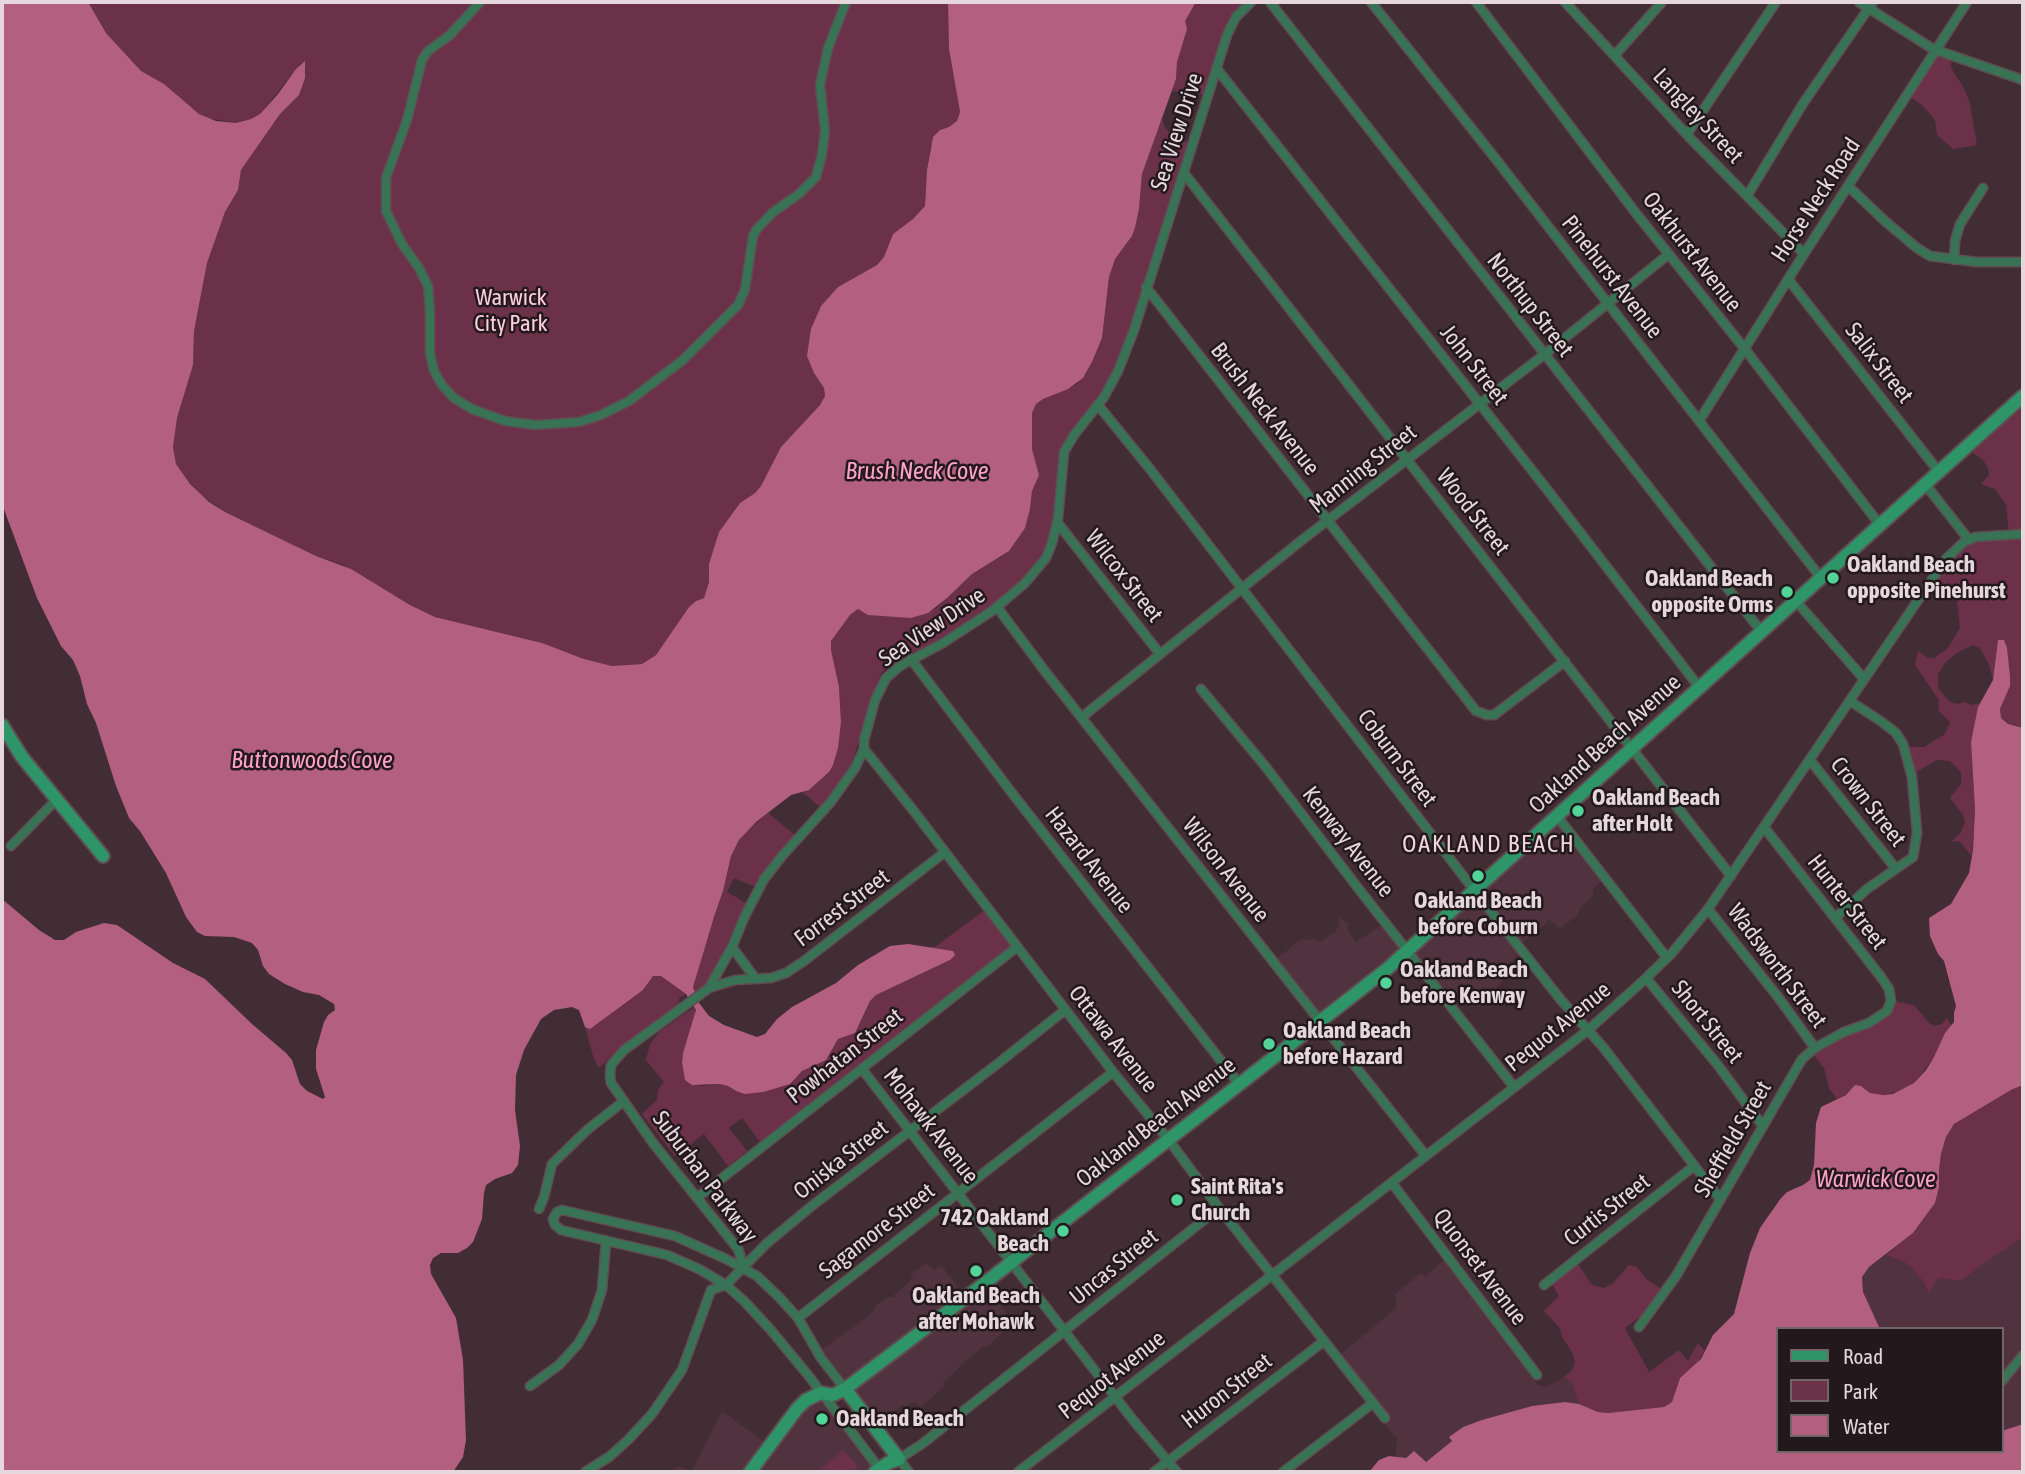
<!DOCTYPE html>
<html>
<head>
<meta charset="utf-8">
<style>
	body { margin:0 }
	#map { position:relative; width:2025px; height:1474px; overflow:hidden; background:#432d35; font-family:"Asap Condensed",sans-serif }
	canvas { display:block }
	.frame { position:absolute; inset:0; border:4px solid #e5d7db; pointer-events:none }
	.legend { position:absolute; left:1776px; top:1327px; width:228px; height:126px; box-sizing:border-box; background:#23191c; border:2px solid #716568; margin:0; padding:9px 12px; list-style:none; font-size:21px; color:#e5d7db }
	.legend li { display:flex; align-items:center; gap:14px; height:35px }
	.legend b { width:35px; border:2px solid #716568 }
</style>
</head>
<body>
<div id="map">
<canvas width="2025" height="1474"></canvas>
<div class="frame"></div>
<ul class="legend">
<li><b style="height:9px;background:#2d9567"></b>Road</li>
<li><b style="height:19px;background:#6b3149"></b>Park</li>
<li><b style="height:19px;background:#b25f80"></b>Water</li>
</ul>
</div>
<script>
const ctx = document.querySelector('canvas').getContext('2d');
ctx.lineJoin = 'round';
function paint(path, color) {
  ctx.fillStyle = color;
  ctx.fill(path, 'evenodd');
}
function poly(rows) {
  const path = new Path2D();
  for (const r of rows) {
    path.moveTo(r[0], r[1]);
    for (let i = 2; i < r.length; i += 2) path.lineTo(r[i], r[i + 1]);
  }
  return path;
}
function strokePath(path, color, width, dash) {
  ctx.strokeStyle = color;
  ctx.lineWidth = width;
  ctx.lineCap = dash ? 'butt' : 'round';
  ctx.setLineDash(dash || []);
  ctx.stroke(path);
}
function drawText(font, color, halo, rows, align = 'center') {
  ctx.font = font + ' "Asap Condensed",sans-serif';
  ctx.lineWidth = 5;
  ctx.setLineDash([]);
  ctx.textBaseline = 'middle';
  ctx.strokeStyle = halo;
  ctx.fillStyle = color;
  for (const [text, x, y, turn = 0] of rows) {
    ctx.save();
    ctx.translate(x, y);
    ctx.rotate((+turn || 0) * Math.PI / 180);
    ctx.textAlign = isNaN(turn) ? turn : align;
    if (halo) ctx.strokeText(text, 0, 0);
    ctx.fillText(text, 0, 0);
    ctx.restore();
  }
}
paint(poly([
	[1557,817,1605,878,1593,889,1593,896,1580,908,1578,915,1560,928,1547,918,1547,923,1520,945,1523,952,1498,972,1503,981,1490,993,1491,998,1478,1007,1468,998,1453,1009,1410,951,1320,1020,1274,961,1300,940,1314,939,1320,942,1335,932,1340,925,1337,915,1349,925,1347,929,1356,942,1386,922,1409,949],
	[2023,1237,2023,1424,2002,1431,2002,1329,1880,1329,1863,1292,1862,1277,1869,1267,1886,1255,1904,1262,1911,1267,1924,1282,1927,1292,1939,1278,1963,1281,1980,1266],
	[1451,1253,1490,1319,1538,1385,1546,1387,1564,1377,1572,1384,1579,1404,1565,1402,1532,1406,1463,1427,1450,1437,1452,1441,1425,1462,1412,1452,1406,1458,1395,1457,1397,1439,1335,1359,1396,1308,1396,1299,1394,1295,1421,1273,1425,1277],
	[926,1263,934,1270,942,1266,965,1297,984,1285,996,1299,1013,1324,985,1348,982,1346,976,1353,962,1363,956,1371,943,1382,944,1387,921,1407,914,1402,905,1407,903,1405,885,1419,877,1419,821,1350,866,1318,874,1310,875,1306,888,1297,892,1297,910,1281,913,1273],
	[817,1390,877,1469,875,1472,671,1472,678,1466,692,1471,722,1411,770,1446]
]), '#50333e');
paint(poly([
	[88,2,948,2,949,49,960,112,957,121,949,127,940,130,931,145,927,170,925,206,913,219,893,234,884,258,877,265,838,287,821,306,810,337,814,373,824,388,825,396,820,405,781,447,761,486,755,493,740,503,719,532,709,564,709,582,704,598,696,601,689,607,656,655,642,664,612,666,584,659,542,643,435,617,410,605,343,565,316,556,225,512,202,496,183,476,176,464,173,447,177,418,193,365,194,331,207,263,225,212,238,190,241,170,280,114,299,95,306,70,301,63,260,114,251,119,236,123,207,118,191,109,164,84,141,71,106,33],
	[1196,2,1252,2,1237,16,1207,96,1186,90,1180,92,1172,91,1176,79,1177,62,1181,45,1185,38,1185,21],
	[1937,51,1951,57,1951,68,1964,88,1970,104,1977,145,1953,149,1937,135,1935,120,1922,105,1909,96],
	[1162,118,1164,126,1173,137,1193,144,1115,381,1064,452,1052,548,998,607,925,649,905,654,881,673,852,762,847,773,820,807,801,791,809,790,829,772,841,722,840,697,831,650,831,641,850,615,858,609,911,618,935,609,972,574,1001,556,1015,543,1030,509,1032,491,1039,475,1032,449,1032,413,1036,404,1043,399,1077,384,1087,372,1092,362,1102,338,1109,277,1115,259,1132,236,1135,228,1139,209,1142,174],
	[2023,397,2023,728,2008,724,2001,718,2000,709,2010,686,2007,648,1997,648,1993,680,1989,665,1980,648,1973,645,1958,652,1945,663,1938,674,1938,688,1950,702,1957,704,1965,702,1972,705,1980,703,1971,742,1975,809,1972,856,1959,841,1951,842,1960,834,1965,822,1963,815,1950,798,1961,784,1961,772,1950,761,1937,760,1913,774,1905,747,1924,747,1945,734,1950,722,1938,710,1939,700,1915,665,1918,651,1928,658,1934,658,1948,648,1960,628,1957,600,1951,592,1934,578,1968,540,2009,534,2006,505,1995,489,1981,484,1989,475,1988,468,1983,460,1968,449],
	[768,813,795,835,756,887,734,878,727,892,746,903,720,959,704,987,696,994,693,986,698,967,723,891,731,856,739,840,750,828],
	[985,910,1014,948,1013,951,895,1036,760,1142,742,1118,729,1128,747,1151,728,1166,704,1134,675,1156,642,1114,657,1100,658,1090,664,1082,646,1060,650,1044,660,1031,695,1007,695,1019,683,1053,682,1063,685,1080,701,1086,720,1084,728,1086,736,1091,796,1076,810,1066,826,1060,838,1039,855,1033,870,1001,876,995,950,960,953,951,930,948,936,946],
	[653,976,661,976,686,994,679,998,679,1003,617,1051,599,1068,593,1056,585,1027,643,990],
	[1893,1001,1914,1005,1929,1023,1934,1026,1942,1024,1947,1018,1952,1026,1945,1033,1933,1059,1914,1083,1900,1091,1884,1095,1870,1093,1861,1086,1837,1099,1829,1088,1824,1068,1811,1051,1870,1023],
	[2023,1085,2023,1237,1980,1266,1962,1281,1939,1278,1928,1293,1924,1282,1911,1267,1904,1262,1886,1255,1913,1233,1935,1203,1939,1187,1939,1170,1941,1154,1946,1137,1954,1124,2011,1090],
	[1577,1263,1592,1285,1604,1288,1613,1283,1629,1265,1637,1267,1646,1279,1664,1291,1660,1302,1625,1328,1649,1372,1679,1350,1688,1361,1698,1343,1705,1351,1696,1365,1680,1378,1672,1402,1664,1407,1608,1413,1598,1412,1579,1404,1572,1384,1564,1377,1572,1370,1575,1363,1572,1352,1562,1337,1560,1328,1544,1311,1559,1296,1552,1284],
	[843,1450,858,1466,852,1472,818,1472]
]), '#6b3149');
paint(poly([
	[2,2,88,2,106,33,141,71,164,84,199,114,216,121,236,123,251,119,260,114,278,94,296,69,305,61,305,78,299,95,280,114,241,170,238,190,225,212,207,263,194,331,193,365,177,418,173,447,176,464,190,484,209,502,225,512,316,556,351,569,410,605,435,617,542,643,584,659,612,666,642,664,656,655,689,607,696,601,704,598,709,582,709,564,719,532,740,503,755,493,761,486,781,447,820,405,825,396,824,388,814,373,807,356,811,329,821,306,838,287,877,265,884,257,893,234,913,219,925,206,927,170,933,137,940,130,949,127,957,121,960,112,949,49,948,2,1196,2,1185,21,1187,29,1177,62,1176,79,1142,174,1139,209,1135,228,1132,236,1115,259,1109,277,1102,338,1092,362,1083,378,1068,389,1043,399,1036,404,1032,413,1032,449,1039,475,1032,491,1030,509,1025,528,1009,551,972,574,947,598,928,613,911,618,868,615,858,609,850,615,831,641,831,650,839,687,841,722,838,748,833,765,829,772,809,790,791,795,756,822,739,840,731,856,723,891,714,917,693,987,699,1003,709,1016,724,1025,757,1037,765,1034,777,1019,792,1007,836,983,858,965,890,946,908,944,953,951,955,955,950,960,876,995,870,1001,855,1033,838,1039,826,1060,802,1071,790,1084,763,1092,745,1094,736,1091,728,1086,720,1084,692,1085,685,1080,682,1063,683,1053,696,1010,686,994,661,976,653,976,643,990,590,1029,585,1027,579,1010,572,1007,554,1010,541,1019,524,1050,516,1075,515,1110,520,1146,518,1165,512,1173,495,1179,486,1185,484,1193,482,1219,473,1242,467,1248,458,1253,441,1253,433,1258,430,1265,431,1274,456,1318,463,1360,466,1440,463,1457,453,1472,2,1472,2,899,39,930,55,940,64,940,76,932,104,923,117,925,173,963,205,979,252,1024,286,1053,292,1060,300,1084,307,1091,323,1099,325,1097,316,1069,316,1050,324,1022,328,1015,335,1010,334,1004,319,995,303,992,285,984,269,974,263,966,258,950,252,943,234,937,205,936,197,932,186,917,166,873,140,831,129,818,116,786,96,723,87,704,80,676,73,660,61,646,37,598,2,504],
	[1998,640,2004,640,2007,648,2010,676,2010,686,2000,709,2001,718,2008,724,2023,728,2023,1085,2011,1090,1954,1124,1946,1137,1941,1154,1939,1170,1939,1187,1935,1203,1913,1233,1869,1267,1862,1277,1863,1292,1880,1329,1778,1329,1778,1451,2002,1451,2002,1431,2023,1424,2023,1472,1369,1472,1379,1460,1389,1456,1406,1458,1414,1451,1426,1462,1452,1441,1449,1437,1463,1427,1482,1420,1532,1406,1565,1402,1579,1404,1598,1412,1608,1413,1664,1407,1672,1402,1680,1378,1701,1359,1713,1335,1734,1314,1750,1253,1760,1228,1781,1198,1787,1192,1803,1185,1810,1180,1814,1165,1816,1123,1821,1107,1846,1095,1855,1085,1861,1086,1870,1093,1884,1095,1893,1094,1914,1083,1926,1070,1933,1059,1945,1033,1954,1022,1954,1013,1956,1006,1944,961,1938,954,1930,936,1929,918,1951,904,1969,873,1973,850,1975,809,1971,742,1978,707,1993,680]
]), '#b25f80');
const street = poly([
	[480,2,450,35,428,51,422,60,407,120,386,178,386,211,402,244,419,268,428,286,430,311,430,353,434,371,442,385,454,398,472,409,505,421,536,425,579,422,601,415,629,401,683,360,738,305,745,290,753,236,757,229,772,213,799,194,816,177,822,155,825,130,820,85,828,48,846,2],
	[1270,2,1761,631],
	[1371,2,1495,158,1821,578],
	[1476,2,1635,212,1744,348,1880,525],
	[1565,2,1691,139,1804,254],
	[1859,2,1933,49,2023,80],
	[1615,55,1662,2],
	[1217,69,1549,492,1699,687],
	[1687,134,1776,2],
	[1184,173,1731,876],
	[1848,186,1886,222,1917,248,1930,256,1976,262,2023,262],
	[1747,196,1804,102,1873,2],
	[1954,260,1955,241,1960,224,1983,188],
	[1788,279,1939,472],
	[1146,287,1476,711,1487,715,1494,715,1565,661],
	[1098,405,1150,469,1474,890,1561,1000,1603,1047,1720,1199],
	[1699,421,1804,254,1967,2],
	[1925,484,1969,540],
	[1057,522,1160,654],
	[1796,601,1864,679],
	[997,607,1044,670,1426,1156],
	[911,659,1012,793,1239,1084],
	[1201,689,1265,766,1358,888,1514,1087],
	[1082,717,1302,540,1545,354,1669,254],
	[864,749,913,810,1113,1072,1168,1139,1219,1208,1385,1418],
	[1810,760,1896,869],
	[1557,816,1667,958],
	[11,846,56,800],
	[1708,909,1778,997,1815,1048],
	[1835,918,1867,889,1913,857,1917,833,1912,777,1903,744,1896,733,1882,722,1850,701],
	[732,947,755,978],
	[1646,978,1717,1064,1762,1125],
	[709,988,735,980,771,978,786,973,804,961,945,852],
	[862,1069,1133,1420,1177,1472],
	[1392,1183,1537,1375],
	[698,1197,1017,947],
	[539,1209,544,1197,552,1164,587,1130,624,1101],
	[744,1268,738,1249,653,1143,616,1090,611,1083,610,1075,611,1065,624,1050,709,988,732,947,744,918,764,879,782,856,830,803,855,768,864,749,864,740,875,700,886,678,900,666,943,643,992,611,1025,583,1046,558,1052,543,1058,518,1064,452,1074,435,1104,397,1118,371,1134,330,1227,35,1236,17,1251,2],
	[1544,1285,1694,1166],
	[798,1318,1113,1072],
	[1639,1327,1676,1276,1802,1059,1815,1048,1844,1032,1869,1023,1887,1011,1891,1001,1889,989,1881,977,1764,827],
	[2002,1381,2023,1355],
	[530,1386,559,1365,578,1344,592,1320,602,1290,606,1242],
	[845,1389,821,1358,798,1318,779,1297,757,1276,726,1259,675,1236,562,1210,557,1212,553,1219,555,1225,561,1230,667,1255,699,1269,726,1285,744,1301,770,1329,808,1375,882,1472],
	[585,1472,609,1457,628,1440,652,1414,665,1395,682,1370,711,1290,726,1285,766,1244,813,1205,996,1065,1065,1010],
	[909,1472,899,1459,922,1444,1219,1208],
	[1018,1472,1587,1031,1643,981,1672,953,1708,909,1946,559,1965,541,1976,537,2023,534],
	[1154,1472,1324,1341],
	[1283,1472,1373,1403]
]);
const secondary = poly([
	[2,725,22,757,103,856],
	[845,1389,899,1459,888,1463,875,1472],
	[750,1472,797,1409,806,1400,821,1393,833,1395,845,1389,972,1293,1387,969,2023,396]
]);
strokePath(street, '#604c53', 11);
strokePath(secondary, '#604c53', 16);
strokePath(street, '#387355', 8);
strokePath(secondary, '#2d9567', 12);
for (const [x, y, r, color] of [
	[1833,578,7,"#52d397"],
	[1787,592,7,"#52d397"],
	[1578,811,7,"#52d397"],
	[1478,876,7,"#52d397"],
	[1386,983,7,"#52d397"],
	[1269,1044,7,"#52d397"],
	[1177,1200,7,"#52d397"],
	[1063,1231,7,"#52d397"],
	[976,1271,7,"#52d397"],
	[822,1419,7,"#52d397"]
]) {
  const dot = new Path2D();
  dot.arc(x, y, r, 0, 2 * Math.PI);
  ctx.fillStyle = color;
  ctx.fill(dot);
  strokePath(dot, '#23191c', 2.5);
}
drawText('23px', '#e5d7db', '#23191c', [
	["Langley Street",1698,116,47],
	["Sea View Drive",1177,132,-72],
	["Horse Neck Road",1816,200,-57],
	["Oakhurst Avenue",1692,252,52],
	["Pinehurst Avenue",1612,277,52],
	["Northup Street",1530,305,52],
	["Salix Street",1879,363,52],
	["John Street",1474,365,52],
	["Brush Neck Avenue",1265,409,52],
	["Manning Street",1363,469,-38],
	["Wood Street",1473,512,52],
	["Wilcox Street",1124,576,52],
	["Sea View Drive",932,627,-34],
	["Oakland Beach Avenue",1605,744,-42],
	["Coburn Street",1397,758,53],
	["Crown Street",1868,802,52],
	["Kenway Avenue",1348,842,52],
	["Hazard Avenue",1089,860,52],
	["Wilson Avenue",1226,870,52],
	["Hunter Street",1847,902,52],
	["Forrest Street",842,908,-37],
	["Wadsworth Street",1777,966,53],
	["Short Street",1707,1022,51],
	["Pequot Avenue",1558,1027,-39],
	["Ottawa Avenue",1113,1039,52],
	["Powhatan Street",845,1056,-38],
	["Oakland Beach Avenue",1156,1122,-38],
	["Mohawk Avenue",931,1126,52],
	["Sheffield Street",1733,1139,-60],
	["Oniska Street",841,1160,-38],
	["Suburban Parkway",705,1177,53],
	["Curtis Street",1607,1210,-38],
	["Sagamore Street",877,1231,-38],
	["Uncas Street",1114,1267,-39],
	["Quonset Avenue",1480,1267,53],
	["Pequot Avenue",1112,1375,-38],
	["Huron Street",1227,1391,-38]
]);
drawText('23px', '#fecedf', '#23191c', [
	["Warwick",511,298],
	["City Park",511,324]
]);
drawText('bold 23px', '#e5d7db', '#23191c', [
	["Oakland Beach",1847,565],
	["opposite Pinehurst",1847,591],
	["Oakland Beach",1773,579,"right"],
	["opposite Orms",1773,605,"right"],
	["Oakland Beach",1592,798],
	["after Holt",1592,824],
	["Oakland Beach",1478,901,"center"],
	["before Coburn",1478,927,"center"],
	["Oakland Beach",1400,970],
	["before Kenway",1400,996],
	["Oakland Beach",1283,1031],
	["before Hazard",1283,1057],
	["Saint Rita's",1191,1187],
	["Church",1191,1213],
	["742 Oakland",1049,1218,"right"],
	["Beach",1049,1244,"right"],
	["Oakland Beach",976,1296,"center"],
	["after Mohawk",976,1322,"center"],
	["Oakland Beach",836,1419]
], 'left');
drawText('italic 24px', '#fea2c4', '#23191c', [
	["Brush Neck Cove",917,471],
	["Buttonwoods Cove",312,760],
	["Warwick Cove",1876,1179]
]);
ctx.letterSpacing = '2px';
drawText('24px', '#f2d6df', '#23191c', [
	["OAKLAND BEACH",1489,844]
]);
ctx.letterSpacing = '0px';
</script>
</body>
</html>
